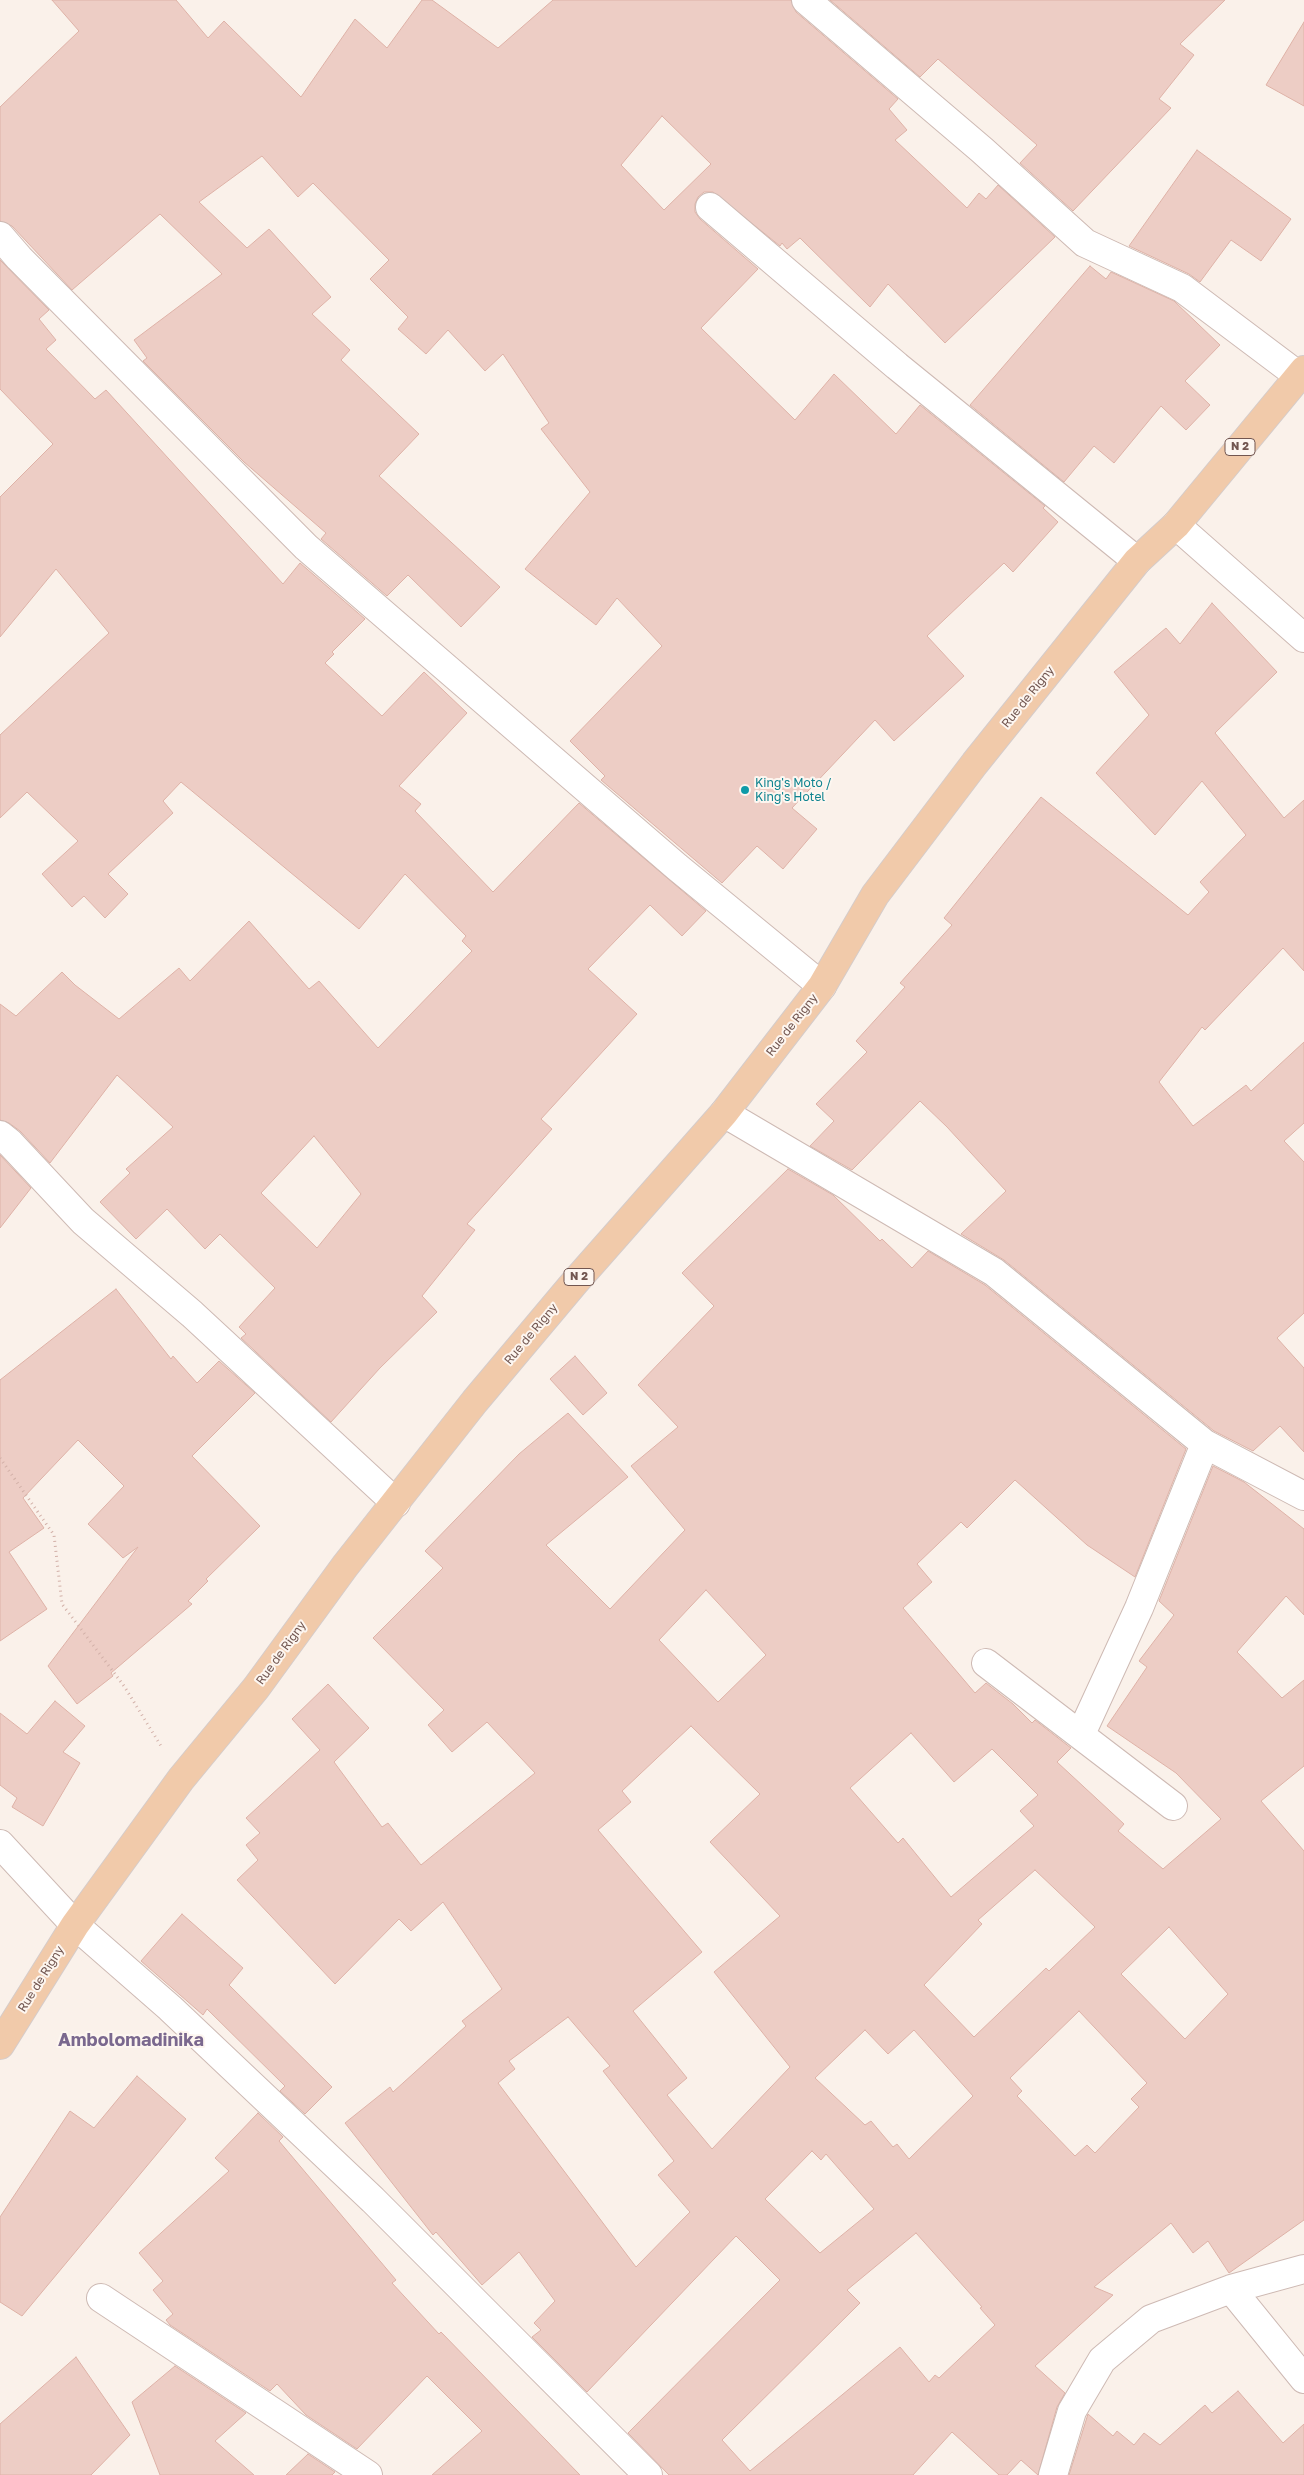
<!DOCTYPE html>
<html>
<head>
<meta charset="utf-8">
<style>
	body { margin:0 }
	canvas { display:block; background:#faf1ea }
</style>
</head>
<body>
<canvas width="1304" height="2475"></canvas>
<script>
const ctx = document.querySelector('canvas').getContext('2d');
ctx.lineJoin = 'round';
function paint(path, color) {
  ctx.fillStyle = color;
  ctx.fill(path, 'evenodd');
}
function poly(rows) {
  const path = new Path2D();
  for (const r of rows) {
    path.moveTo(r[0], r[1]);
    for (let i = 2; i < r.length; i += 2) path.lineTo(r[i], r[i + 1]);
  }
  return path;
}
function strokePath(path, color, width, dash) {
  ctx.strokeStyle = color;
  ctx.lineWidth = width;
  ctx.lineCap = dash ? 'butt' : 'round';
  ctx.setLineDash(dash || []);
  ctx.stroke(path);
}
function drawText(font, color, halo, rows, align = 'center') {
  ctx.font = font + ' "Golos Text",sans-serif';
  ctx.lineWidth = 4;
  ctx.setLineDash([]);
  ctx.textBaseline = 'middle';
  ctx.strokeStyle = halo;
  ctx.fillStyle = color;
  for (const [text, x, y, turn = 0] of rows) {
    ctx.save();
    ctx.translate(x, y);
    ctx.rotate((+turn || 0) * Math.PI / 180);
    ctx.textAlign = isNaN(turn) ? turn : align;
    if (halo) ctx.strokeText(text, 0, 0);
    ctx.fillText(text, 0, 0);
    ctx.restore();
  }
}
const building = poly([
	[52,0,176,0,208,38,224,21,301,97,355,19,387,48,422,0,432,0,498,48,553,0,791,0,796,12,898,99,889,109,907,130,895,140,967,208,979,193,986,199,998,185,1055,237,945,343,888,284,870,307,800,238,787,249,782,243,780,246,713,192,704,192,698,197,695,204,695,212,700,219,758,269,701,328,795,420,834,374,896,434,920,405,1045,506,1043,508,1058,522,1013,572,1004,563,927,636,964,676,894,741,875,720,792,808,817,829,783,869,757,846,722,883,601,780,605,776,570,741,662,646,617,598,596,625,525,569,590,492,541,429,549,423,503,354,485,371,448,330,426,354,398,329,408,317,370,279,389,260,313,183,298,197,262,156,199,202,247,248,269,229,331,297,312,314,350,350,341,360,419,434,379,476,500,587,461,627,408,575,387,596,321,539,326,533,244,462,143,361,147,358,134,340,222,274,160,214,72,290,12,226,0,221,0,107,79,31,52,0],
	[662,116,711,164,664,210,621,165,662,116],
	[830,0,1225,0,1180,44,1194,55,1159,99,1171,108,1073,211,1020,163,1037,145,938,59,920,77,830,0],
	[1304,22,1304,106,1266,85,1304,22],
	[1197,150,1291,219,1261,261,1231,240,1200,282,1189,274,1129,246,1197,150],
	[0,260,49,310,39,319,56,340,46,349,95,399,106,390,283,584,300,563,365,619,332,652,334,654,325,663,382,716,424,672,467,713,399,786,421,804,415,811,493,892,579,803,706,911,682,936,650,905,588,969,637,1014,541,1119,552,1129,467,1224,475,1230,422,1296,437,1312,380,1368,331,1422,241,1338,246,1334,239,1327,275,1288,220,1234,205,1249,167,1209,136,1239,100,1202,130,1173,126,1169,173,1127,117,1075,50,1163,20,1131,9,1123,0,1120,0,1004,16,1016,62,972,75,985,119,1019,179,968,190,981,249,921,309,989,319,981,378,1048,472,951,462,941,466,936,405,874,359,929,181,782,163,801,173,813,108,874,128,894,105,918,84,896,72,907,42,874,78,841,27,792,0,818,0,735,109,633,56,569,0,637,0,497,53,444,0,389,0,260],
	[314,1136,361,1194,317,1248,261,1193,314,1136],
	[1090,266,1106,279,1111,272,1174,301,1220,345,1185,381,1210,405,1186,430,1161,406,1114,463,1094,446,1064,482,970,405,1090,266],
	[1212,603,1277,672,1215,733,1284,818,1304,800,1304,971,1283,948,1205,1030,1202,1027,1159,1082,1193,1126,1246,1085,1251,1091,1304,1042,1304,1123,1284,1141,1304,1162,1304,1313,1277,1338,1304,1368,1304,1452,1280,1426,1253,1451,1214,1431,1004,1260,961,1234,1006,1191,947,1127,920,1101,852,1170,810,1146,834,1121,816,1104,867,1052,856,1041,905,987,900,983,952,925,944,918,1041,797,1188,915,1209,892,1200,882,1246,835,1202,781,1155,835,1096,773,1149,715,1114,672,1166,628,1180,644,1212,603],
	[0,1155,31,1188,0,1228,0,1155],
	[788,1169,833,1195,880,1241,882,1239,912,1268,928,1251,985,1285,1186,1449,1135,1577,1087,1545,1015,1480,967,1528,961,1522,917,1564,932,1582,903,1608,975,1693,986,1683,1013,1704,1032,1723,1035,1720,1071,1748,1057,1762,1124,1824,1118,1831,1163,1869,1221,1819,1176,1773,1107,1726,1147,1667,1139,1661,1174,1615,1159,1601,1213,1466,1244,1482,1304,1529,1304,1615,1286,1596,1237,1652,1282,1698,1304,1680,1304,1766,1261,1801,1304,1851,1304,2220,1229,2273,1208,2241,1193,2253,1171,2223,1094,2287,1113,2295,1035,2366,1065,2393,1057,2407,1038,2475,1021,2460,1007,2475,999,2475,952,2432,913,2475,669,2475,628,2433,780,2280,736,2236,587,2392,532,2337,541,2330,534,2323,555,2301,519,2252,482,2285,436,2232,433,2235,345,2123,390,2087,393,2092,466,2026,462,2021,502,1989,443,1902,411,1931,399,1919,335,1984,237,1880,258,1860,246,1845,260,1833,246,1818,320,1750,292,1719,328,1684,369,1728,334,1762,382,1827,388,1823,421,1865,535,1773,487,1722,452,1752,428,1725,444,1710,373,1638,443,1568,425,1551,519,1454,568,1413,628,1477,546,1545,610,1609,685,1530,631,1466,678,1427,638,1385,714,1306,682,1273,788,1169],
	[706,1590,766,1655,718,1702,659,1640,706,1590],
	[691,1726,760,1794,710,1842,780,1916,714,1972,790,2067,712,2149,667,2095,687,2078,633,2011,702,1952,598,1830,631,1802,622,1791,691,1726],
	[911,1733,954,1782,992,1749,1038,1795,1020,1811,1034,1826,951,1897,903,1838,898,1843,850,1788,911,1733],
	[1035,1870,1095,1927,1049,1971,1046,1968,974,2037,924,1985,982,1924,978,1920,1035,1870],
	[1169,1927,1228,1994,1185,2039,1121,1974,1169,1927],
	[1079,2011,1147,2083,1131,2099,1139,2107,1095,2153,1087,2145,1075,2156,1017,2096,1022,2091,1010,2078,1079,2011],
	[568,2017,610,2066,603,2071,674,2161,658,2175,690,2212,636,2267,498,2083,515,2069,509,2061,568,2017],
	[865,2030,888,2054,914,2030,973,2096,909,2159,897,2144,893,2147,871,2121,865,2125,815,2078,865,2030],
	[812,2151,821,2160,826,2154,874,2209,820,2253,765,2199,812,2151],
	[916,2233,982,2307,980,2308,995,2325,939,2378,935,2375,929,2382,900,2347,750,2471,722,2440,860,2303,847,2290,916,2233],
	[116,1289,171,1359,173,1356,197,1383,219,1361,255,1393,192,1456,260,1526,206,1579,208,1581,188,1601,192,1604,111,1673,113,1676,77,1704,48,1666,138,1547,123,1558,88,1524,124,1486,78,1440,23,1498,44,1528,9,1552,47,1609,0,1641,0,1380,116,1289],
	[575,1356,607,1393,583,1415,550,1379,575,1356],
	[55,1701,85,1726,63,1752,80,1763,43,1826,12,1807,17,1798,0,1785,0,1713,27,1734,55,1701],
	[182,1914,243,1968,229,1985,332,2087,305,2114,280,2091,285,2086,207,2009,203,2015,141,1961,182,1914],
	[137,2076,186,2119,22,2316,0,2302,0,2217,70,2111,94,2128,137,2076],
	[258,2113,283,2137,279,2141,396,2280,392,2283,439,2334,441,2332,580,2475,432,2475,482,2431,427,2376,357,2449,306,2415,277,2384,270,2391,170,2325,166,2320,173,2314,153,2290,163,2281,139,2253,229,2171,215,2158,258,2113],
	[76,2357,130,2435,91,2475,0,2475,0,2424,76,2357],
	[175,2366,246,2413,215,2441,254,2475,160,2475,132,2402,175,2366],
	[1238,2391,1283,2443,1304,2424,1304,2475,1069,2475,1088,2414,1113,2436,1117,2431,1134,2445,1144,2433,1160,2445,1205,2405,1212,2413,1238,2391],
	[308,2454,335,2472,332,2475,286,2475,308,2454]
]);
paint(building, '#edcdc5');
strokePath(building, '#deb2a7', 1);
const street = poly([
	[806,0,982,150,1085,243,1182,288,1299,376],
	[710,207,897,366,1137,561],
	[0,236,19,258,306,547,677,867,822,986],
	[1176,525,1304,638],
	[724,1113,994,1272,1205,1444,1304,1496],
	[0,1135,10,1143,83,1221,192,1314,396,1503],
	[986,1663,1173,1806],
	[1081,1734,1139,1608,1205,1444],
	[0,1844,75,1925,170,2008,373,2200,648,2475],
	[1231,2289,1304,2379],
	[101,2298,368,2475],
	[1053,2475,1072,2411,1102,2360,1151,2319,1231,2289,1304,2269]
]);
const primary = poly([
	[0,2045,75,1925,181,1779,256,1688,345,1566,475,1401,575,1282,724,1113,822,986,875,895,975,763,1137,561,1176,525,1304,370]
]);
strokePath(street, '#cebab4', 30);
strokePath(primary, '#d5ccca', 30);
strokePath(poly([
	[0,1458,54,1535,62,1604,124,1686,161,1746]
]), '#d2b0a8', 3, [1, 4]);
strokePath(street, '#fff', 28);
strokePath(primary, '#f1caaa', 28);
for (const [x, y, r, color] of [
	[745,790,5,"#0f9aa8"]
]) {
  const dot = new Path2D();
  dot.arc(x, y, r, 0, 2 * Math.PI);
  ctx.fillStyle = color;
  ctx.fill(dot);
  strokePath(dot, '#fdf6f0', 2);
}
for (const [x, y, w] of [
	[1240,447,30],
	[579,1277,30]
]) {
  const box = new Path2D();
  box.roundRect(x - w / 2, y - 8.5, w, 17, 4);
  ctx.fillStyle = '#fdf6f0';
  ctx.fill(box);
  strokePath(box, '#725650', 1);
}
drawText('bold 11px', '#725650', null, [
	["N 2",1240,447],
	["N 2",579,1277]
]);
drawText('12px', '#725650', '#fdf6f0', [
	["Rue de Rigny",1028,697,-51],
	["Rue de Rigny",792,1025,-52],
	["Rue de Rigny",531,1334,-50],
	["Rue de Rigny",281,1653,-54],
	["Rue de Rigny",41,1979,-58]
]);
drawText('12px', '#0d838f', '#fdf6f0', [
	["King's Moto /",755,783],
	["King's Hotel",755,797]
], 'left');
drawText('bold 18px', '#7a688e', '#fdf6f0', [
	["Ambolomadinika",131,2040]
]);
</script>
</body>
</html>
